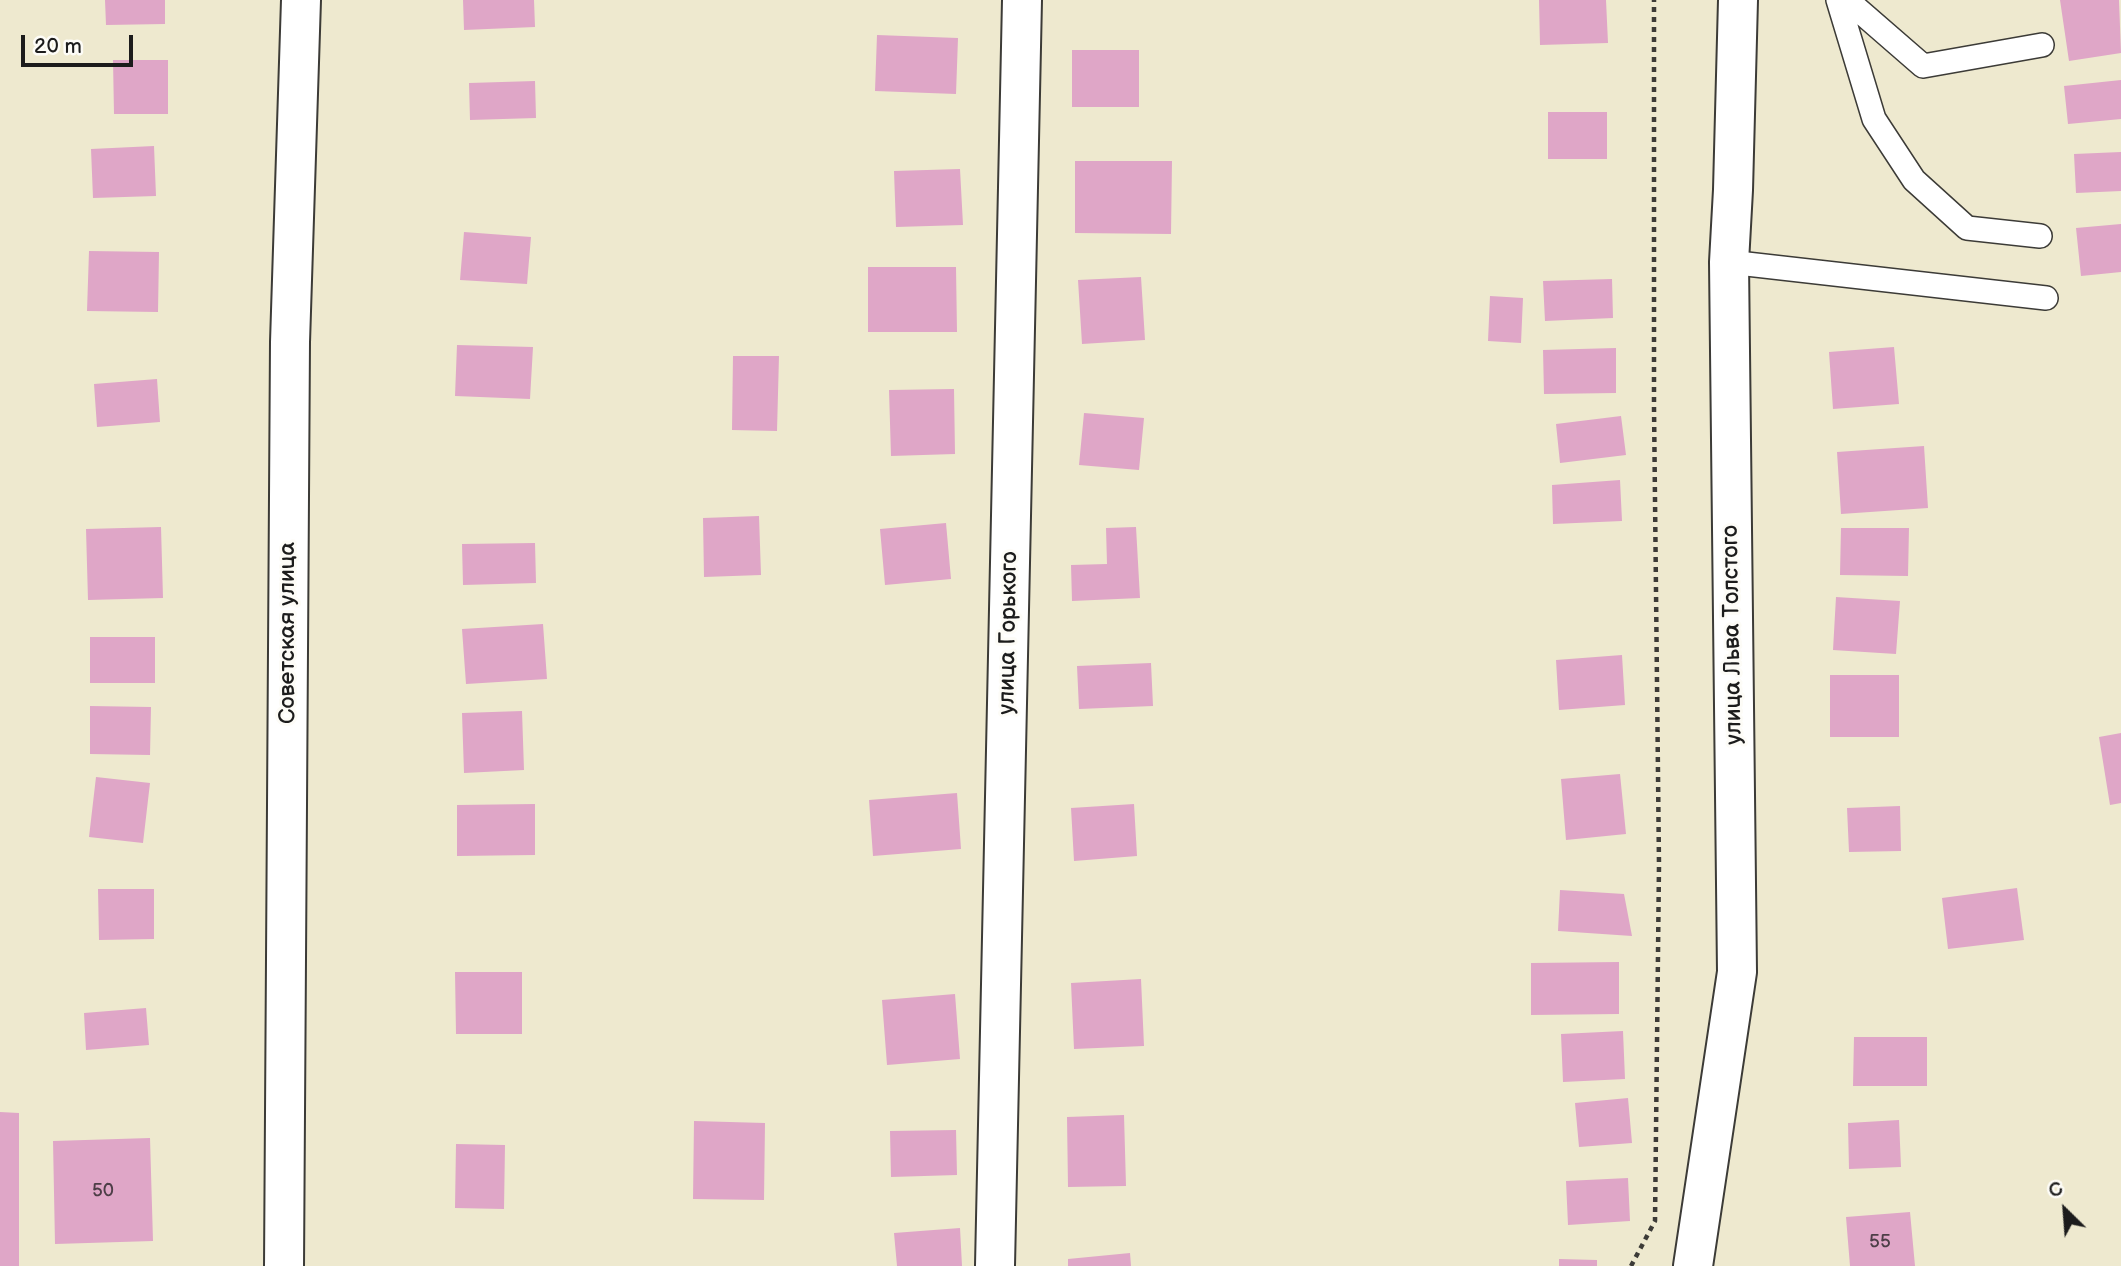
<!DOCTYPE html>
<html>
<head>
<meta charset="utf-8">
<style>
	body { margin:0 }
	#map { position:relative; width:2121px; height:1266px; overflow:hidden; background:#eee9cf; font-family:"Balsamiq Sans",sans-serif }
	canvas { display:block }
	.north { position:absolute; left:2030px; top:1175px; width:70px; height:70px; -webkit-text-stroke:5px #fdfcf7; paint-order:stroke; rotate:335deg; font-size:19px; font-weight:700; line-height:28px; text-align:center; color:#1c1c1c }
	.north::after { content:''; display:block; margin:auto; width:24px; height:32px; background:#1c1c1c; clip-path:polygon(50% 0,100% 100%,50% 72%,0 100%) }
	.scale { position:absolute; left:21px; top:35px; width:112px; height:32px; box-sizing:border-box; border:4px solid #1c1c1c; border-top:0; padding-left:9px; font-size:21px; line-height:24px; white-space:nowrap; color:#1c1c1c; -webkit-text-stroke:5px #fdfcf7; paint-order:stroke }
</style>
</head>
<body>
<div id="map">
<canvas width="2121" height="1266"></canvas>
<div class="north">С</div>
<div class="scale">20 m</div>
</div>
<script>
const ctx = document.querySelector('canvas').getContext('2d');
ctx.lineJoin = 'round';
function paint(path, color) {
  ctx.fillStyle = color;
  ctx.fill(path, 'evenodd');
}
function poly(rows) {
  const path = new Path2D();
  for (const r of rows) {
    path.moveTo(r[0], r[1]);
    for (let i = 2; i < r.length; i += 2) path.lineTo(r[i], r[i + 1]);
  }
  return path;
}
function strokePath(path, color, width, dash) {
  ctx.strokeStyle = color;
  ctx.lineWidth = width;
  ctx.lineCap = dash ? 'butt' : 'round';
  ctx.setLineDash(dash || []);
  ctx.stroke(path);
}
function drawText(font, color, halo, rows, align = 'center') {
  ctx.font = font + ' "Balsamiq Sans",sans-serif';
  ctx.lineWidth = 6;
  ctx.setLineDash([]);
  ctx.textBaseline = 'middle';
  ctx.strokeStyle = halo;
  ctx.fillStyle = color;
  for (const [text, x, y, turn = 0] of rows) {
    ctx.save();
    ctx.translate(x, y);
    ctx.rotate((+turn || 0) * Math.PI / 180);
    ctx.textAlign = isNaN(turn) ? turn : align;
    if (halo) ctx.strokeText(text, 0, 0);
    ctx.fillText(text, 0, 0);
    ctx.restore();
  }
}
paint(poly([
	[105,0,165,0,165,24,106,25],
	[463,0,534,0,535,27,464,30],
	[1539,0,1606,0,1608,43,1540,45],
	[2060,0,2119,0,2121,53,2069,61],
	[877,35,958,38,956,94,875,91],
	[1072,50,1139,50,1139,107,1072,107],
	[113,60,168,60,168,114,114,114],
	[2121,80,2121,119,2068,124,2064,86],
	[535,81,536,118,470,120,469,83],
	[1548,112,1607,112,1607,159,1548,159],
	[154,146,156,196,93,198,91,149],
	[2121,152,2121,191,2076,193,2074,154],
	[1075,161,1172,161,1171,234,1075,233],
	[960,169,963,225,896,227,894,171],
	[2121,224,2121,272,2081,276,2076,228],
	[464,232,531,237,527,284,460,280],
	[89,251,159,252,158,312,87,311],
	[868,267,956,267,957,332,868,332],
	[1141,277,1145,340,1082,344,1078,280],
	[1612,279,1613,318,1545,321,1543,281],
	[1490,296,1523,298,1521,343,1488,341],
	[457,345,533,347,530,399,455,396],
	[1894,347,1899,404,1833,409,1829,352],
	[1616,348,1616,393,1544,394,1543,350],
	[733,356,779,356,777,431,732,430],
	[157,379,160,422,97,427,94,384],
	[954,389,955,454,891,456,889,390],
	[1084,413,1144,418,1139,470,1079,465],
	[1621,416,1626,455,1560,463,1556,424],
	[1924,446,1928,508,1841,514,1837,452],
	[1620,480,1622,521,1553,524,1552,485],
	[759,516,761,575,704,577,703,518],
	[946,523,951,579,885,585,880,529],
	[161,527,163,598,88,600,86,529],
	[1136,527,1140,598,1072,601,1071,565,1107,564,1106,528],
	[1841,528,1909,528,1908,576,1840,575],
	[535,543,536,583,463,585,462,544],
	[1836,597,1900,601,1896,654,1833,650],
	[543,624,547,679,466,684,462,629],
	[90,637,155,637,155,683,90,683],
	[1622,655,1625,705,1559,710,1556,660],
	[1151,663,1153,706,1079,709,1077,666],
	[1830,675,1899,675,1899,737,1830,737],
	[90,706,151,707,150,755,90,754],
	[522,711,524,770,464,773,462,713],
	[2121,733,2121,803,2110,805,2099,737],
	[1620,774,1626,834,1566,840,1561,779],
	[96,777,150,783,143,843,89,837],
	[957,793,961,849,873,856,869,800],
	[535,804,535,855,457,856,457,805],
	[1134,804,1137,856,1074,861,1071,808],
	[1900,806,1901,851,1849,852,1847,808],
	[2017,888,2024,940,1948,949,1942,898],
	[98,889,154,889,154,939,99,940],
	[1560,890,1624,894,1632,936,1558,931],
	[1619,962,1619,1014,1531,1015,1531,963],
	[455,972,522,972,522,1034,456,1034],
	[1141,979,1144,1046,1074,1049,1071,983],
	[955,994,960,1059,887,1065,882,1000],
	[146,1008,149,1045,86,1050,84,1013],
	[1623,1031,1625,1079,1563,1082,1561,1034],
	[1854,1037,1927,1037,1927,1086,1853,1086],
	[1628,1098,1632,1143,1579,1147,1575,1103],
	[0,1112,19,1113,19,1266,0,1266],
	[1124,1115,1126,1186,1068,1187,1067,1117],
	[1899,1120,1901,1167,1849,1169,1848,1123],
	[694,1121,765,1123,764,1200,693,1199],
	[956,1130,957,1175,891,1177,890,1131],
	[150,1138,153,1241,55,1244,53,1141],
	[456,1144,505,1145,504,1209,455,1208],
	[1628,1178,1630,1221,1568,1225,1566,1181],
	[1910,1212,1915,1266,1850,1266,1846,1217],
	[960,1228,962,1266,897,1266,894,1233],
	[1130,1253,1131,1266,1068,1266,1068,1259],
	[1559,1259,1597,1260,1597,1266,1559,1266]
]), '#dfa6c7');
const service = poly([
	[1838,0,1874,119,1914,180,1967,228,2040,236],
	[1847,0,1923,66,2042,45],
	[1729,262,2046,298]
]);
const minor = poly([
	[284,1266,290,342,301,0],
	[995,1266,1022,0],
	[1693,1266,1737,972,1729,262,1733,190,1738,0]
]);
strokePath(service, '#3c3b37', 26);
strokePath(minor, '#3c3b37', 42);
strokePath(poly([
	[1631,1266,1655,1221,1659,865,1654,407,1654,0]
]), '#3c3b37', 4.5, [5, 5]);
strokePath(service, '#fff', 23);
strokePath(minor, '#fff', 38);
drawText('19px', '#4d3e47', null, [
	["50",103,1191],
	["55",1880,1242]
]);
drawText('23px', '#1c1c1c', '#fdfcf7', [
	["Советская улица",288,633,-90],
	["улица Горького",1009,633,-89],
	["улица Льва Толстого",1733,635,-91]
]);
</script>
</body>
</html>
